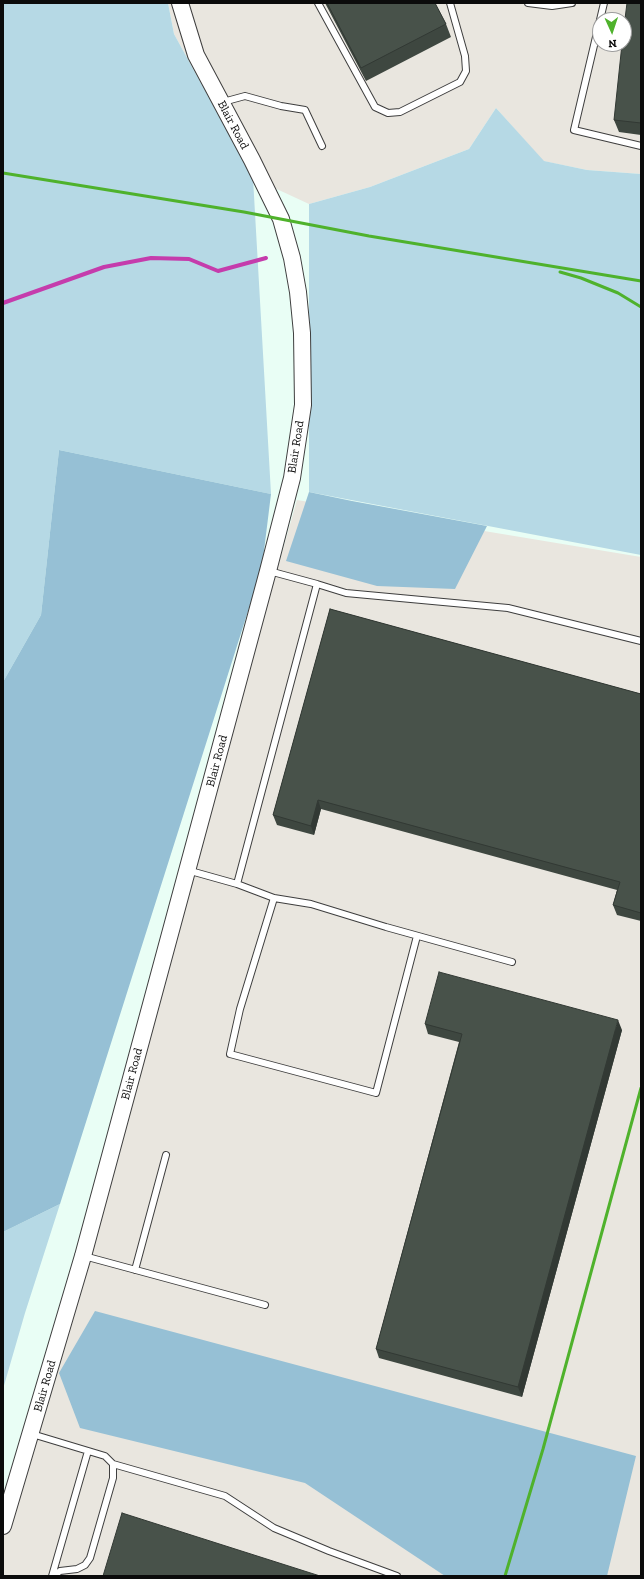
<!DOCTYPE html>
<html>
<head>
<meta charset="utf-8">
<style>
	body { margin:0 }
	#map { position:relative; width:644px; height:1579px; overflow:hidden; background:#e9fef5; font-family:"Zilla Slab",serif }
	canvas { display:block }
	.frame { position:absolute; inset:0; border:4px solid #0b0b0b; pointer-events:none }
	.north { position:absolute; left:592px; top:12px; width:40px; height:40px; box-sizing:border-box; background:#fff; border:1px solid #9d9d9d; border-radius:50%; rotate:177deg; font-size:11px; font-weight:700; line-height:16px; text-align:center; color:#0b0b0b }
	.north::after { content:''; display:block; margin:auto; width:14px; height:18px; background:#4fb22c; clip-path:polygon(50% 0,100% 100%,50% 72%,0 100%) }
</style>
</head>
<body>
<div id="map">
<canvas width="644" height="1579"></canvas>
<div class="frame"></div>
<div class="north">N</div>
</div>
<script>
const ctx = document.querySelector('canvas').getContext('2d');
ctx.lineJoin = 'round';
function paint(path, color) {
  ctx.fillStyle = color;
  ctx.fill(path, 'evenodd');
}
function poly(rows) {
  const path = new Path2D();
  for (const r of rows) {
    path.moveTo(r[0], r[1]);
    for (let i = 2; i < r.length; i += 2) path.lineTo(r[i], r[i + 1]);
  }
  return path;
}
function strokePath(path, color, width, dash) {
  ctx.strokeStyle = color;
  ctx.lineWidth = width;
  ctx.lineCap = dash ? 'butt' : 'round';
  ctx.setLineDash(dash || []);
  ctx.stroke(path);
}
function drawText(font, color, halo, rows, align = 'center') {
  ctx.font = font + ' "Zilla Slab",serif';
  ctx.lineWidth = 4;
  ctx.setLineDash([]);
  ctx.textBaseline = 'middle';
  ctx.strokeStyle = halo;
  ctx.fillStyle = color;
  for (const [text, x, y, turn = 0] of rows) {
    ctx.save();
    ctx.translate(x, y);
    ctx.rotate((+turn || 0) * Math.PI / 180);
    ctx.textAlign = isNaN(turn) ? turn : align;
    if (halo) ctx.strokeText(text, 0, 0);
    ctx.fillText(text, 0, 0);
    ctx.restore();
  }
}
paint(poly([
	[168,3,641,3,641,174,587,170,543,161,496,108,469,149,370,187,309,204,253,178,174,34],
	[600,20,624,20,624,44,600,44],
	[297,500,641,557,641,1576,3,1576,3,1511,94,1212]
]), '#e9e6df');
paint(poly([
	[3,3,168,3,174,34,253,178,271,494,59,450,41,615,3,682],
	[496,108,544,161,587,170,641,174,641,555,309,492,309,204,370,187,469,149],
	[60,1204,25,1313,3,1389,3,1232]
]), '#b6d9e5');
paint(poly([
	[59,450,271,494,262,567,60,1204,3,1232,3,682,41,615],
	[309,492,352,501,487,526,455,589,377,586,286,561],
	[95,1311,636,1456,607,1576,445,1576,305,1483,80,1428,59,1373]
]), '#96c0d5');
strokePath(poly([
	[3,303,104,267,151,258,189,259,218,271,266,258]
]), '#c53cac', 4);
const service = poly([
	[318,3,375,107,388,113,400,112,460,82,466,71,465,56,450,3],
	[528,3,552,6,572,3],
	[604,3,574,130,641,146],
	[223,102,245,96,281,106,305,110,322,146],
	[269,571,317,584],
	[187,870,237,884,274,898,311,904,386,927,512,962],
	[237,884,317,584,346,593,508,608,641,641],
	[274,898,240,1009,230,1054,376,1093,417,936],
	[84,1256,265,1305],
	[135,1270,166,1155],
	[32,1434,105,1456,113,1464,113,1478,90,1558,85,1565,77,1569,60,1571,54,1576],
	[113,1464,225,1496,274,1528,329,1551,397,1576],
	[52,1576,88,1451]
]);
const tertiary = poly([
	[3,1526,83,1256,268,571,292,478,303,405,302,333,298,292,292,258,281,219,252,160,196,55,180,3]
]);
strokePath(service, '#3e3e3e', 8);
strokePath(tertiary, '#3e3e3e', 18);
strokePath(service, '#fff', 6);
strokePath(tertiary, '#fff', 16);
strokePath(poly([
	[3,173,244,212,369,236,641,281],
	[560,272,581,278,618,293,641,307],
	[505,1576,543,1449,641,1088]
]), '#4fb22c', 3);
paint(poly([
	[325,3,435,3,446,24,451,37,366,81],
	[641,3,641,135,619,132,614,120],
	[330,609,641,694,641,921,617,915,613,905,617,890,321,809,314,835,277,825,273,815],
	[425,1024,622,1030,522,1397,379,1358,376,1349,459,1042,428,1034]
]), '#3e4740');
paint(poly([
	[318,800,321,809,314,835,311,826],
	[618,1020,622,1030,522,1397,518,1387]
]), '#323934');
const building = poly([
	[327,3,435,3,446,24,361,68,327,3],
	[627,3,641,3,641,123,614,120,622,44,624,44,624,27,627,3],
	[330,609,641,694,641,913,613,905,620,882,318,800,311,826,273,815,330,609],
	[439,972,618,1020,518,1387,376,1349,462,1034,425,1024,439,972],
	[122,1513,320,1576,103,1576,122,1513]
]);
paint(building, '#48524a');
strokePath(building, '#323934', 1);
drawText('12px', '#0b0b0b', '#fff', [
	["Blair Road",233,125,62],
	["Blair Road",296,447,-81],
	["Blair Road",217,761,-75],
	["Blair Road",132,1074,-75],
	["Blair Road",45,1386,-74]
]);
</script>
</body>
</html>
